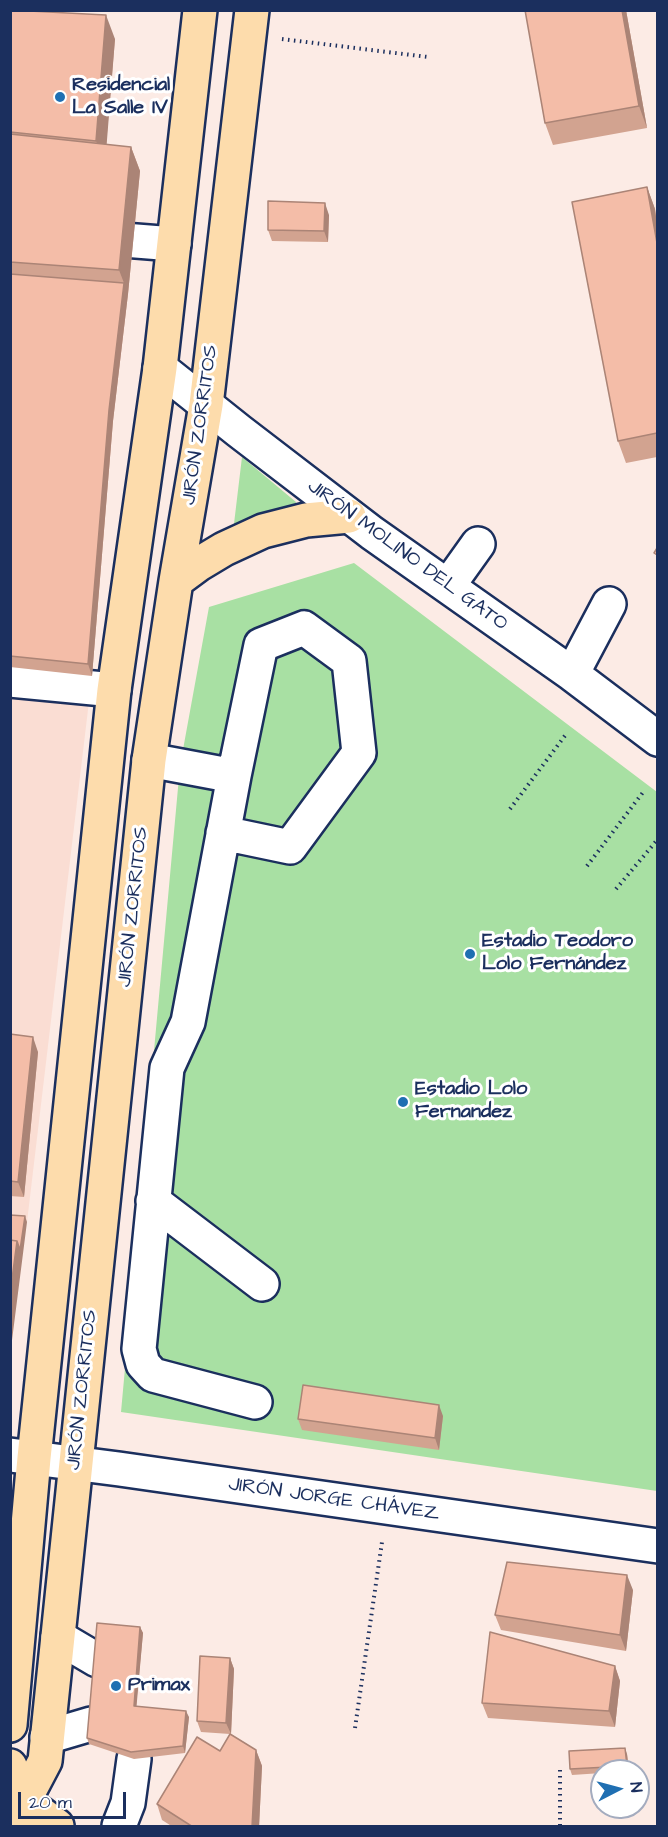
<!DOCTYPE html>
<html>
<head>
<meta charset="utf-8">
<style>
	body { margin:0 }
	#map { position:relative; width:668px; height:1837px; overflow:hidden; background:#fcebe5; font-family:"Architects Daughter",sans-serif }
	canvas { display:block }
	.frame { position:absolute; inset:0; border:12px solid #1b2f5e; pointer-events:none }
	.north { position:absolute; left:590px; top:1759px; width:60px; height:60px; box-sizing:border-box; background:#fff; border:2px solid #a4acbf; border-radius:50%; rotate:84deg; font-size:16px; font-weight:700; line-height:24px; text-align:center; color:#1b2f5e }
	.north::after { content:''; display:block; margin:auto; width:21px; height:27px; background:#1f6fb2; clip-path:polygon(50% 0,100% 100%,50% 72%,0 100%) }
	.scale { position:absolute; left:18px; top:1792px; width:108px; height:27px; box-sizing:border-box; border:3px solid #1b2f5e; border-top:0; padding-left:8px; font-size:18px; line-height:21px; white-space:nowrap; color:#1b2f5e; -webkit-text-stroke:4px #fff; paint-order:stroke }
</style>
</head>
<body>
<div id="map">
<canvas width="668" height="1837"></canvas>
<div class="frame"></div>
<div class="north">N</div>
<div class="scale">20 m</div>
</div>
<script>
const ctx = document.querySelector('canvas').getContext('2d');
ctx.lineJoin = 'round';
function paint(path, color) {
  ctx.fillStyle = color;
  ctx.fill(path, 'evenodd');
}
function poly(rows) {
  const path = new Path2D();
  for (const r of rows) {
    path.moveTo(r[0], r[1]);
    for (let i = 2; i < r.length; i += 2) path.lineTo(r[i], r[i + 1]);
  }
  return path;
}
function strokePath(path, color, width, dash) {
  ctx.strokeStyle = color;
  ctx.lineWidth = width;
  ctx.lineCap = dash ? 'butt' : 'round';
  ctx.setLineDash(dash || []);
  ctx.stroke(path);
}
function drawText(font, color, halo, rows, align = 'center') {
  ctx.font = font + ' "Architects Daughter",sans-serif';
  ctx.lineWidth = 6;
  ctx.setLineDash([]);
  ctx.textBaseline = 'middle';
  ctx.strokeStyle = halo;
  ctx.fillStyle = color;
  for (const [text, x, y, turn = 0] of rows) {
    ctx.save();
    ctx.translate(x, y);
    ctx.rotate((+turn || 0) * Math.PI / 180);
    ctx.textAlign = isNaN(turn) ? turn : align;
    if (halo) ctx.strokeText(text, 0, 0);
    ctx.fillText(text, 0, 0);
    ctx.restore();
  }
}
paint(poly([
	[10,667,92,676,27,1222,10,1221]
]), '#faddd3');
paint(poly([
	[242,457,296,502,295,511,233,532],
	[354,563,657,792,657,1491,121,1412,180,766,209,607]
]), '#a8e0a3');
const minor = poly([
	[10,231,174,244],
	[160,368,239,431,372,533,572,674,658,739],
	[448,586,478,544],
	[572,674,609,604],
	[10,680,114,690],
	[149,760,234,776,188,1022,167,1068,139,1349,143,1364,153,1375,255,1402],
	[223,833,290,847,359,753,349,661,304,628,261,645,234,776],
	[153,1201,262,1284],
	[10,1455,119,1469,658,1546],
	[58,1637,97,1660],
	[47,1737,91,1724],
	[119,1826,128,1803,134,1759]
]);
const major = poly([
	[176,581,199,564,224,549,263,531,306,520,349,516],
	[10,1725,34,1458,114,690,160,368,200,10],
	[10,1766,24,1801],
	[24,1801,57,1826],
	[21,1826,24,1801,45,1761,149,760,176,581,206,405,252,10]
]);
strokePath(minor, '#1b2f5e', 38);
strokePath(major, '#1b2f5e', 38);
strokePath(poly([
	[282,39,428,57],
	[510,809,567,733],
	[587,866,644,791],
	[616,889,658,839],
	[355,1728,382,1542],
	[560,1770,560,1826]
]), '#1b2f5e', 4, [1.5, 4.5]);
strokePath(minor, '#fff', 33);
strokePath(major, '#fddcac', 33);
paint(poly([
	[10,10,115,39,106,145,131,147,140,171,128,294,113,421,92,676,10,667],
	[525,10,626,10,647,128,553,145,545,123],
	[647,187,655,209,657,224,657,457,626,463,618,441],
	[329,215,328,242,272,241,268,230],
	[10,1034,38,1052,24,1197,10,1196],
	[443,1416,439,1450,302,1430,298,1419],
	[633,1590,626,1651,501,1630,495,1615],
	[140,1627,143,1633,136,1706,189,1717,185,1753,134,1759,89,1744,87,1738],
	[230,1658,234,1669,231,1734,256,1750,262,1766,259,1827,173,1827,162,1820,157,1804,220,1751,230,1734,201,1732,197,1721],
	[615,1666,620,1681,615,1727,488,1718,482,1703],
	[627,1754,629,1771,602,1771,602,1773,572,1775,570,1769]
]), '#d2a390');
paint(poly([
	[622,10,626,10,647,128,639,106],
	[106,15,115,39,105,165,96,141],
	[131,147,140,171,128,294,113,421,92,676,88,664,109,410,124,283,119,270],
	[647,187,655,209,657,224,657,243],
	[325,203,329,215,328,242,324,231],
	[33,1037,38,1052,24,1197,18,1182],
	[25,1216,27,1222,10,1356,10,1294,17,1241],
	[439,1405,443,1416,439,1450,435,1438],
	[627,1575,633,1590,626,1651,620,1635],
	[140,1627,143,1633,136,1712,134,1706],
	[230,1658,234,1669,231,1734,226,1723],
	[615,1666,620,1681,615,1727,609,1711],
	[186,1711,189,1717,185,1753,183,1746],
	[625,1748,627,1754,629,1771,627,1766],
	[256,1750,262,1766,259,1827,252,1827]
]), '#ab8476');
const building = poly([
	[10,10,106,15,96,141,10,132,10,10],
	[525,10,622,10,639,106,545,123,525,10],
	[10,134,131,147,119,270,10,262,10,134],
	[647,187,657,243,657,433,618,441,572,202,647,187],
	[268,201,325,203,324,231,268,230,268,201],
	[10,274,124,283,109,410,88,664,10,656,10,274],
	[657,548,657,555,654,553,657,548],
	[10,1034,33,1037,18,1182,10,1181,10,1034],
	[10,1215,25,1216,20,1250,17,1241,10,1240,10,1215],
	[10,1240,17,1241,10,1294,10,1240],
	[303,1385,439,1405,435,1438,298,1419,303,1385],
	[507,1562,627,1575,620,1635,495,1615,507,1562],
	[97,1623,140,1627,134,1706,186,1711,183,1746,131,1752,87,1738,97,1623],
	[490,1632,615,1666,609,1711,482,1703,490,1632],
	[200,1656,230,1658,226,1723,197,1721,200,1656],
	[230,1734,256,1750,252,1827,193,1827,157,1804,197,1737,220,1751,230,1734],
	[625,1748,627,1766,570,1769,569,1751,625,1748]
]);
paint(building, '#f4bda8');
strokePath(building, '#ab8476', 1.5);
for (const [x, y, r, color] of [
	[60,97,6,"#1f6fb2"],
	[470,954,6,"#1f6fb2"],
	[403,1102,6,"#1f6fb2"],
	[116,1686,6,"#1f6fb2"]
]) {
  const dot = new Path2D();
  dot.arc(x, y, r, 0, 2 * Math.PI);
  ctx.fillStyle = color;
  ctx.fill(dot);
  strokePath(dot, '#fff', 2);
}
drawText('bold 20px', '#1b2f5e', '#fff', [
	["Residencial",72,86],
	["La Salle IV",72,109],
	["Estadio Teodoro",482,942],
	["Lolo Fernández",482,965],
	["Estadio Lolo",415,1090],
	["Fernandez",415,1113],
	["Primax",128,1686]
], 'left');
drawText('20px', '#1b2f5e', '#fff', [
	["JIRÓN ZORRITOS",201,425,-82],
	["JIRÓN MOLINO DEL GATO",407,556,36],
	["JIRÓN ZORRITOS",134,907,-84],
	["JIRÓN ZORRITOS",83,1390,-84],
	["JIRÓN JORGE CHÁVEZ",334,1500,8]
]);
</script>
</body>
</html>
